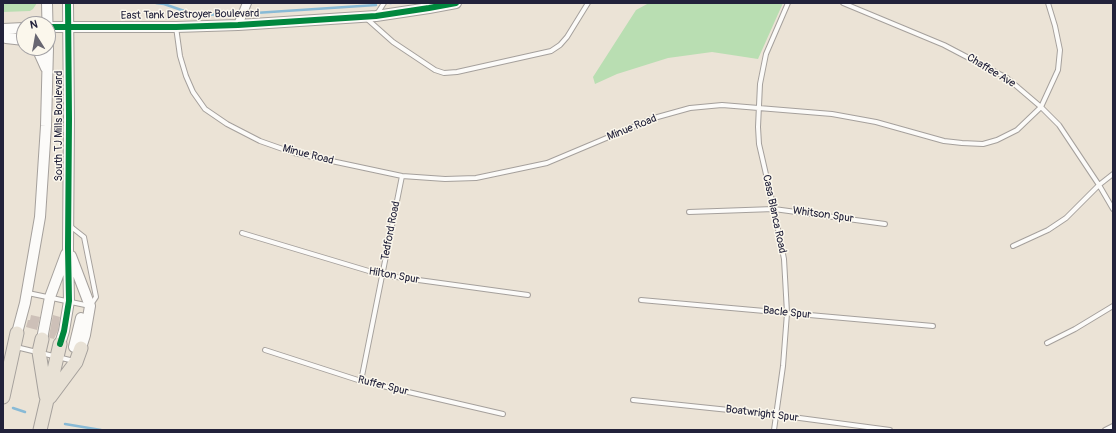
<!DOCTYPE html>
<html>
<head>
<meta charset="utf-8">
<style>
	body { margin:0 }
	#map { position:relative; width:1116px; height:433px; overflow:hidden; background:#ebe3d6; font-family:Pangolin,sans-serif }
	canvas { display:block }
	.frame { position:absolute; inset:0; border:4px solid #22223b; pointer-events:none }
	.north { position:absolute; left:16px; top:16px; width:40px; height:40px; box-sizing:border-box; background:#fbf7ec; border:1px solid #a4a2a5; border-radius:50%; rotate:349deg; font-size:11px; font-weight:700; line-height:16px; text-align:center; color:#22223b }
	.north::after { content:''; display:block; margin:auto; width:14px; height:18px; background:#686671; clip-path:polygon(50% 0,100% 100%,50% 72%,0 100%) }
</style>
</head>
<body>
<div id="map">
<canvas width="1116" height="433"></canvas>
<div class="frame"></div>
<div class="north">N</div>
</div>
<script>
const ctx = document.querySelector('canvas').getContext('2d');
ctx.lineJoin = 'round';
function paint(path, color) {
  ctx.fillStyle = color;
  ctx.fill(path, 'evenodd');
}
function poly(rows) {
  const path = new Path2D();
  for (const r of rows) {
    path.moveTo(r[0], r[1]);
    for (let i = 2; i < r.length; i += 2) path.lineTo(r[i], r[i + 1]);
  }
  return path;
}
function strokePath(path, color, width, dash) {
  ctx.strokeStyle = color;
  ctx.lineWidth = width;
  ctx.lineCap = dash ? 'butt' : 'round';
  ctx.setLineDash(dash || []);
  ctx.stroke(path);
}
function drawText(font, color, halo, rows, align = 'center') {
  ctx.font = font + ' Pangolin,sans-serif';
  ctx.lineWidth = 3;
  ctx.setLineDash([]);
  ctx.textBaseline = 'middle';
  ctx.strokeStyle = halo;
  ctx.fillStyle = color;
  for (const [text, x, y, turn = 0] of rows) {
    ctx.save();
    ctx.translate(x, y);
    ctx.rotate((+turn || 0) * Math.PI / 180);
    ctx.textAlign = isNaN(turn) ? turn : align;
    if (halo) ctx.strokeText(text, 0, 0);
    ctx.fillText(text, 0, 0);
    ctx.restore();
  }
}
paint(poly([
	[3,3,37,3,33,9,30,11,3,12],
	[649,3,783,3,758,59,712,52,668,58,617,74,595,84,593,77,636,10]
]), '#b9deb2');
strokePath(poly([
	[156,3,164,4,196,15,234,14],
	[390,3,391,3],
	[255,13,376,5],
	[13,408,25,412],
	[65,424,101,430]
]), '#88bad6', 2.5);
paint(poly([
	[31,315,40,317,37,330,26,327,28,320,30,320],
	[53,315,60,317,58,330,54,339,50,338,49,336]
]), '#cdc0b8');
const service = poly([
	[843,3,944,45,1007,78,1041,107,1059,125,1099,185,1113,209],
	[377,14,384,3],
	[366,18,393,42,435,70,444,73,457,72,551,51,560,45,567,37,588,3],
	[176,27,180,56,186,76,193,92,205,109,227,124,260,141,294,153,402,176,445,179,476,178,547,163,654,118,690,108,722,105,832,114,876,122,944,141,962,143,983,144,997,140,1017,130,1041,107,1058,70,1060,50,1055,26,1048,3],
	[689,212,774,209,885,224],
	[242,233,382,275,528,295],
	[1013,246,1048,230,1066,218,1099,185,1113,174],
	[28,293,90,306,96,297,84,237,70,226],
	[641,300,933,326],
	[1047,343,1075,329,1113,306],
	[16,347,74,361],
	[265,350,361,381,503,414],
	[361,381,402,176],
	[633,400,777,415,890,430],
	[774,430,783,366,787,313,784,259,774,209,759,144,758,127,760,84,766,54,788,3],
	[1105,430,1113,426]
]);
const minor = poly([
	[238,25,247,3]
]);
const tertiary = poly([
	[47,3,48,46],
	[48,27,176,27,238,25,376,16,429,8,456,3],
	[3,29,24,28],
	[3,35,6,38,24,40],
	[37,48,46,68],
	[71,256,90,306,85,335,81,348],
	[17,333,25,303,40,217,46,126,48,48],
	[42,339,50,297,66,254],
	[60,344,64,331,69,301,68,248,69,119,68,3],
	[74,347,81,318]
]);
const primary = poly([
	[42,339,39,352,46,396],
	[3,397,17,333],
	[50,397,76,362,81,348],
	[40,430,60,344]
]);
strokePath(service, '#a5a09c', 6);
strokePath(minor, '#a5a09c', 10);
strokePath(tertiary, '#a5a09c', 12);
strokePath(primary, '#a5a09c', 15);
strokePath(service, '#fcfbf9', 4);
strokePath(minor, '#fcfbf9', 8);
strokePath(tertiary, '#fcfbf9', 10);
strokePath(primary, '#e8e1d5', 13);
strokePath(poly([
	[48,27,176,27,238,25,376,16,429,8,456,3],
	[60,344,64,331,69,301,68,248,69,119,68,3]
]), '#00873e', 6);
drawText('11px', '#22223b', '#fbf7ec', [
	["East Tank Destroyer Boulevard",190,15,-1],
	["Chaffee Ave",991,71,31],
	["South TJ Mills Boulevard",59,126,-90],
	["Minue Road",632,128,-22],
	["Minue Road",308,155,14],
	["Casa Blanca Road",774,214,78],
	["Whitson Spur",823,215,8],
	["Tedford Road",391,231,-79],
	["Hilton Spur",394,276,10],
	["Bacle Spur",787,313,6],
	["Ruffer Spur",383,386,14],
	["Boatwright Spur",762,414,7]
]);
</script>
</body>
</html>
